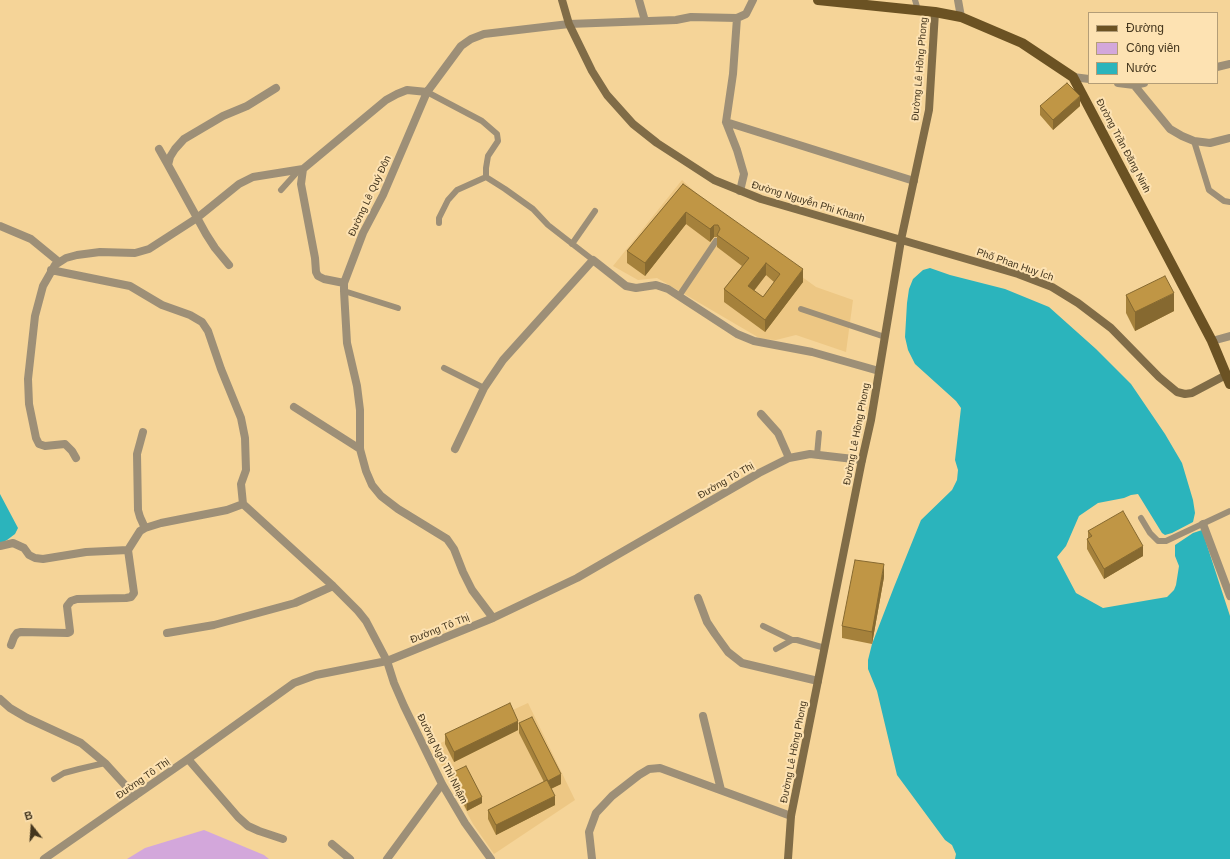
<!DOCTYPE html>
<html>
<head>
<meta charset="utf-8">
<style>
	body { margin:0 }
	#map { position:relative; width:1230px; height:859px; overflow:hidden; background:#f5d498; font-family:Arial,sans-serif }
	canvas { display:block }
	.legend { position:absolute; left:1088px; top:12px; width:130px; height:72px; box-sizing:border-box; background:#fde2b2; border:1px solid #b39d77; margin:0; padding:5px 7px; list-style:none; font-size:12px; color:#44361e }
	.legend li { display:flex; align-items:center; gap:8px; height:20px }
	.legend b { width:20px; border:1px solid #b39d77 }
	.north { position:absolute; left:12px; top:807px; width:40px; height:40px; -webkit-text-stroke:3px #fde2b2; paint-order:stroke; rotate:343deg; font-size:11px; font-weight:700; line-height:16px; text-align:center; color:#44361e }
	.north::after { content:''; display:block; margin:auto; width:14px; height:18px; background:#44361e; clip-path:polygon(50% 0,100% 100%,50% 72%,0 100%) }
</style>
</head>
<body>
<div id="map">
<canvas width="1230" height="859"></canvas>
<ul class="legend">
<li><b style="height:5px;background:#6b5223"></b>Đường</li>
<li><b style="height:11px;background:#d3a7db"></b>Công viên</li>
<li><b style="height:11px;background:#2bb4bc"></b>Nước</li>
</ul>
<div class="north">B</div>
</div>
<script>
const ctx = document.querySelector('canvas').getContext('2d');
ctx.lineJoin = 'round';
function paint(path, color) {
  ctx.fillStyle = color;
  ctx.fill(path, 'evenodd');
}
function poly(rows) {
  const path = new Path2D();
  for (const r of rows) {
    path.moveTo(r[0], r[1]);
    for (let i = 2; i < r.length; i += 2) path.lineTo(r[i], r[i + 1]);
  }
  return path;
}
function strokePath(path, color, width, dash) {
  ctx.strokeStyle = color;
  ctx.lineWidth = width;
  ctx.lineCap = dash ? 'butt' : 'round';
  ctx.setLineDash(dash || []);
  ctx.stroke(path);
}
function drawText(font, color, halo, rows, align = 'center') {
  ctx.font = font + ' Arial,sans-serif';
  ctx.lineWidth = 4;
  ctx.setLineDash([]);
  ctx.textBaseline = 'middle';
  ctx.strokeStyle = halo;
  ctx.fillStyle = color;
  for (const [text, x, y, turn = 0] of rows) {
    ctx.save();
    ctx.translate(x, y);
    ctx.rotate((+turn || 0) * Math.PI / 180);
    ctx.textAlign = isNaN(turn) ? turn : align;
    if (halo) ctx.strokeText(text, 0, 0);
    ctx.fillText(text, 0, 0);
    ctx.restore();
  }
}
paint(poly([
	[682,180,736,229,816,287,853,300,846,352,796,335,776,340,761,339,657,278,638,280,613,266],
	[528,703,575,800,494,854,473,824,432,747]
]), '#edc784');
paint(poly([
	[204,830,264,855,269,859,127,859,145,848]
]), '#d3a7db');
paint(poly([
	[930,268,950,275,1005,289,1049,307,1096,349,1131,384,1165,434,1182,463,1193,500,1195,513,1193,522,1172,533,1165,535,1162,533,1138,494,1131,495,1124,498,1098,503,1079,516,1066,546,1057,557,1076,593,1103,608,1155,599,1167,597,1174,590,1176,585,1179,566,1175,556,1175,545,1193,533,1202,530,1230,616,1230,859,955,859,956,854,952,845,945,840,897,775,877,691,868,669,868,660,872,644,894,587,921,520,952,490,957,480,958,470,955,460,961,408,956,401,915,364,908,350,905,337,907,303,909,289,913,279,923,270],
	[0,494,18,528,15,534,7,540,0,544]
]), '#2bb4bc');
strokePath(poly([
	[915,0,918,10],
	[427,92,482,121,497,134,498,141,488,156,486,168,486,177,505,189,533,209,548,225,593,260],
	[1194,141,1209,190,1224,201,1230,202],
	[281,190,299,170],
	[439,223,439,218,448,200,457,190,486,177],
	[572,244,595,211],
	[344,291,398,308],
	[679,296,716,241],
	[801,309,885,337],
	[444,368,484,388],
	[817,455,819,433],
	[1141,518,1150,533,1158,541,1166,541,1230,511],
	[763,626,792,640],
	[776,649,792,640,797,640,825,648],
	[54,779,64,773,79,769,105,763]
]), '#9d8f77', 6);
strokePath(poly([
	[639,0,645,21],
	[958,0,961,17],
	[737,18,733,74,726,122,737,150,744,174,740,191],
	[1217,67,1230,64],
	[1073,77,1089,79],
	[1118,83,1134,85,1144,83],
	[1134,85,1170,129,1182,136,1194,141,1210,143,1230,138],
	[726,122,914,181],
	[159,149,168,165],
	[303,169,301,184,315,258,316,272,318,276,324,279,344,283],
	[0,226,31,239,59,262],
	[229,265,215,248,206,234,168,165,170,157,175,149,184,139,223,116,247,106,276,88],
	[51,270,130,286,162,305,190,315,202,322,208,331,221,369,241,418,245,438,246,470,241,484,243,504,333,586,358,611,366,621,387,661,394,683,404,706,442,784,465,823,491,859],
	[1212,341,1230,336],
	[294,407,360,449],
	[761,414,778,433,789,458],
	[143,432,137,454,138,510,140,517,145,528],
	[455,449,484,388,503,360,593,260,626,286,636,288,656,285,668,289,737,334,754,341,812,352,879,371],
	[76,458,72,451,65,444,45,446,39,444,36,438,29,404,28,379,35,316,43,286,55,265,66,258,77,255,100,252,135,253,149,249,197,218,239,184,253,177,303,169,386,100,397,94,407,90,427,92],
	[1203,524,1230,596],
	[0,546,13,543,24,548,29,555,35,558,43,559,86,552,128,550,140,531,145,528,161,523,227,510,243,504],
	[698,598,707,622,715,634,728,652,742,663,818,681],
	[493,618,472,590,463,572,454,549,447,539,398,509,381,496,372,485,366,471,360,449,360,410,357,386,347,343,344,291,344,283,363,233,383,195,427,92,461,46,471,39,484,34,569,24,676,20,691,17,737,18,746,14,753,0],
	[167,633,214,625,295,603,333,586],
	[11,645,14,637,17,633,21,632,68,633,70,632,70,631,67,606,71,601,77,599,126,598,131,597,134,593,128,550],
	[0,699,10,708,27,718,81,743,105,763,135,796],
	[703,716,721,790],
	[188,759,238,817,248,826,259,831,283,839],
	[332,844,350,859],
	[44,859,188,759,294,683,316,675,387,661,493,618,577,578,759,473,789,458,810,454,862,460],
	[387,859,442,784],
	[592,859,589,832,596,813,612,796,639,775,649,769,660,768,791,816]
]), '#9d8f77', 8);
strokePath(poly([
	[562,0,569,24,592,71,607,95,633,124,657,143,714,180,761,199,1018,274,1052,287,1078,303,1111,328,1159,377,1177,392,1185,394,1192,393,1226,375],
	[788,859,791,816,862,460,871,420,901,240,929,110,935,12]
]), '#806c47', 8);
strokePath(poly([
	[818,0,935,12,961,17,1022,43,1073,77,1212,341,1230,384]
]), '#6b5223', 10);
paint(poly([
	[1040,106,1080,106,1053,130,1040,115],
	[683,184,803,282,765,332,724,302,724,289,742,266,717,247,717,237,714,237,710,242,686,224,645,276,627,263,627,251],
	[766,275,774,282,763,297,754,291],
	[1126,295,1174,311,1135,331,1126,313],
	[1088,531,1143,556,1104,579,1087,549,1087,539,1088,538],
	[884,577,872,644,842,638,842,626],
	[519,723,561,784,551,789,555,805,496,835,488,819,488,810,544,782,519,733],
	[518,730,454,762,445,744,445,734],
	[451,773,482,803,467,811,451,779]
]), '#a5813b');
paint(poly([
	[1080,96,1080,106,1053,130,1053,120],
	[686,212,686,224,645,276,645,263],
	[714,225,714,237,710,242,710,229],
	[766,263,766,275,748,298,748,286],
	[803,269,803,282,765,332,765,320],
	[1174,293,1174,311,1135,331,1135,312],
	[1143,546,1143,556,1104,579,1104,569],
	[884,564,884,577,872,644,872,632],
	[518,721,518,730,454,762,454,752],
	[561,774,561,784,548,790,548,781],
	[555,796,555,805,496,835,496,825],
	[482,797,482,803,467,811,467,804]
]), '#866930');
const building = poly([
	[1067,83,1080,96,1053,120,1040,106,1067,83],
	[683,184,803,269,765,320,724,289,749,258,717,235,720,229,718,225,714,225,710,229,686,212,645,263,627,251,683,184],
	[766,263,780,274,763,297,748,286,766,263],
	[1165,276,1174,293,1135,312,1126,295,1165,276],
	[1123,511,1143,546,1104,569,1087,539,1092,536,1088,531,1123,511],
	[855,560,884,564,872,632,842,626,855,560],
	[510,703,518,721,454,752,445,734,510,703],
	[532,717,561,774,548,781,519,723,532,717],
	[466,766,482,797,467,804,451,773,466,766],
	[547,780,555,796,496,825,488,810,547,780]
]);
paint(building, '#c09645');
strokePath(building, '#866930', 1);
drawText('10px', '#44361e', '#fde2b2', [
	["Đường Lê Hồng Phong",920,69,-85],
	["Đường Trần Đăng Ninh",1123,146,62],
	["Đường Lê Quý Đôn",370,196,-65],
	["Đường Nguyễn Phi Khanh",808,202,17],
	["Phố Phan Huy Ích",1015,265,19],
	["Đường Lê Hồng Phong",857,434,-79],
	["Đường Tô Thị",726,481,-30],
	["Đường Tô Thị",440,629,-22],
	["Đường Lê Hồng Phong",794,752,-79],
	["Đường Ngô Thì Nhậm",442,759,63],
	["Đường Tô Thị",143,779,-35]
]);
</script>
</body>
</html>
